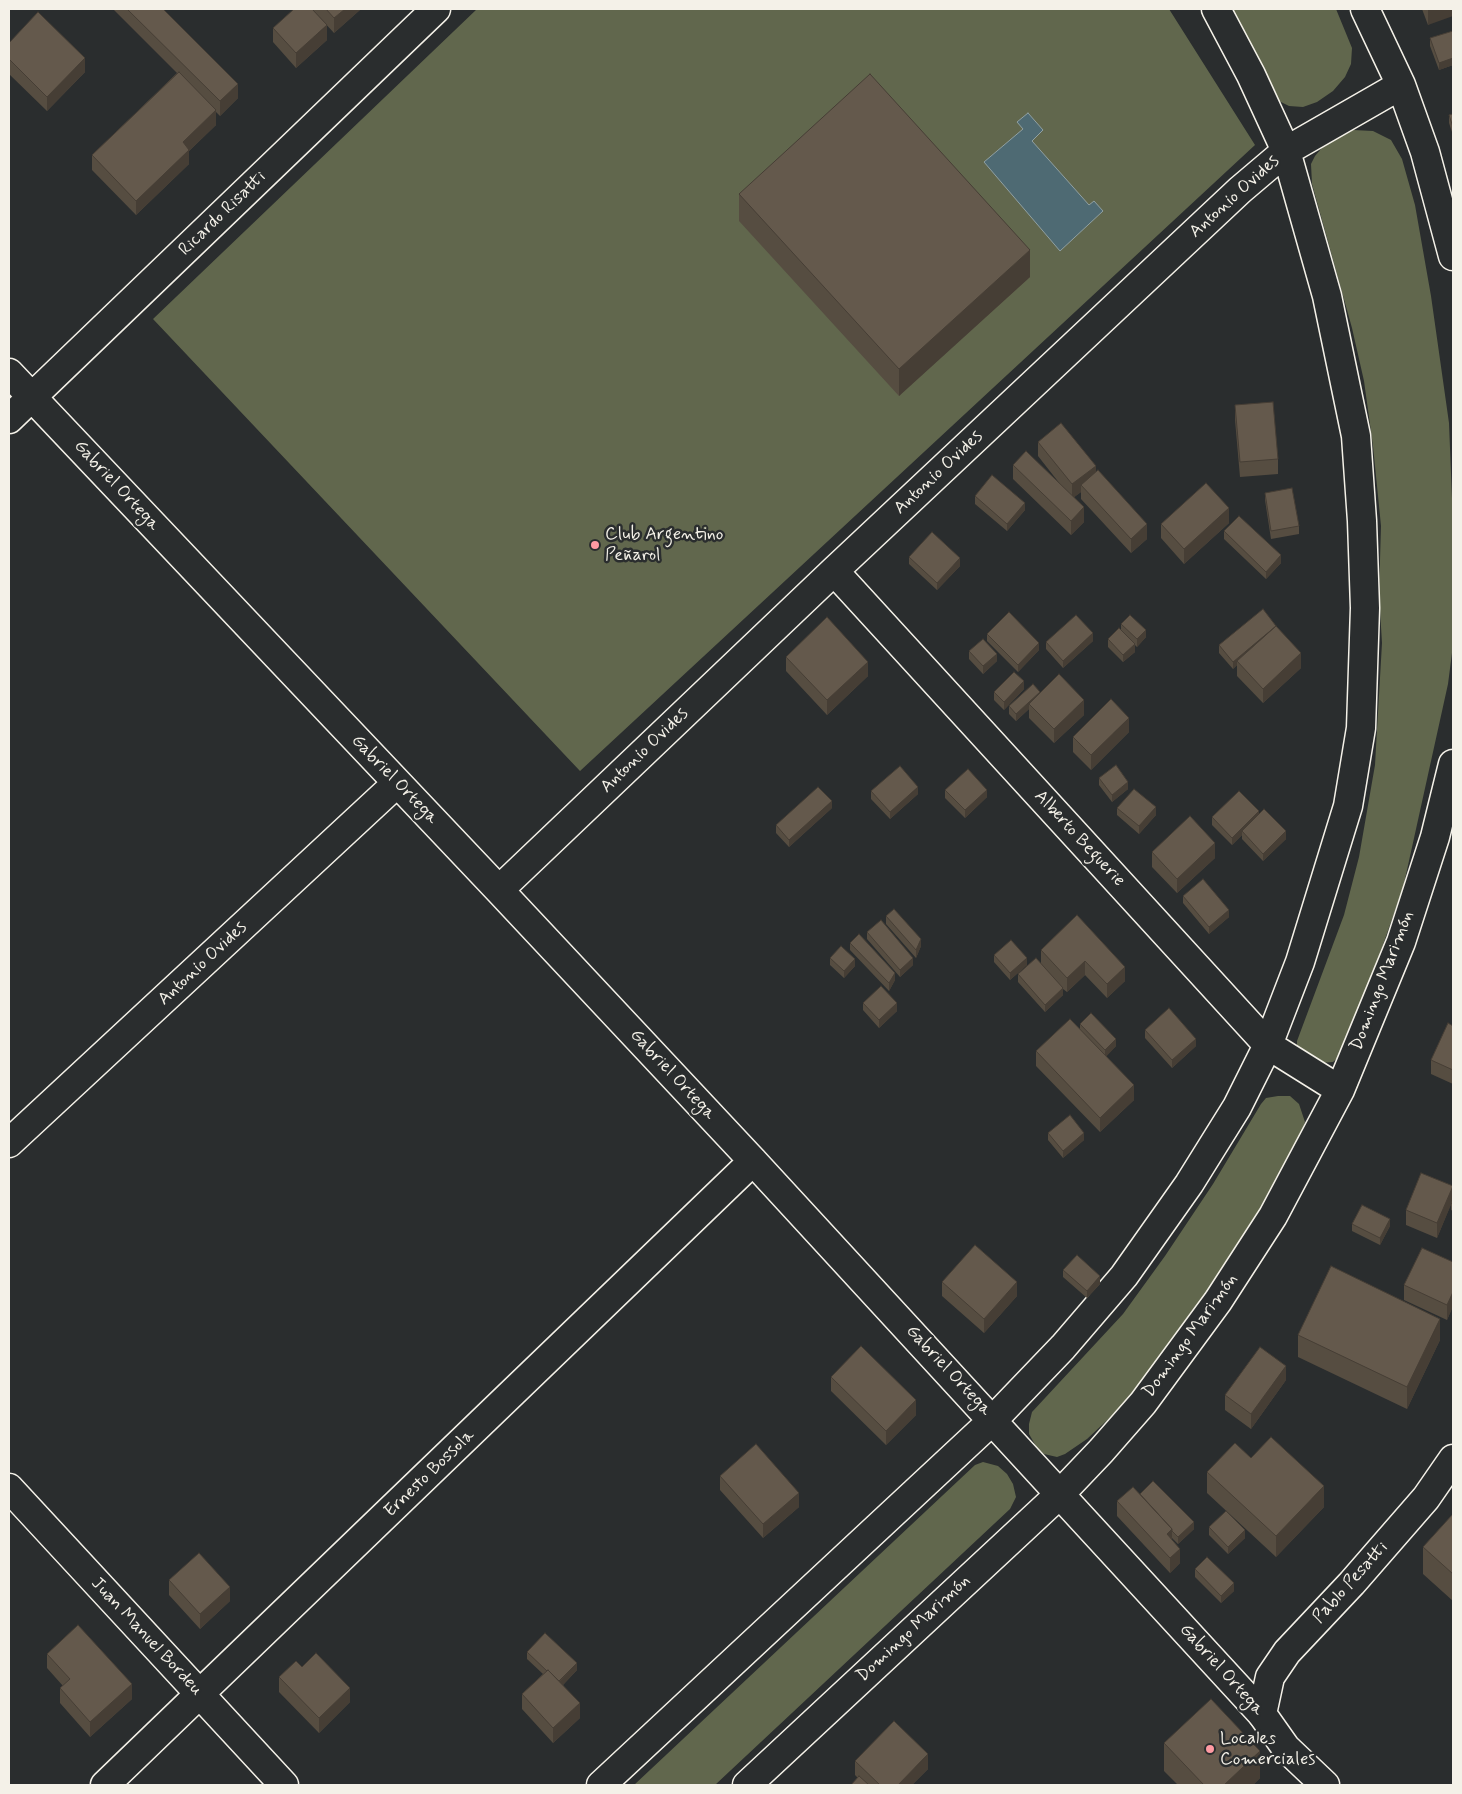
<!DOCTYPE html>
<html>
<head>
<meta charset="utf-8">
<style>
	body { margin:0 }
	#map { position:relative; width:1462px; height:1794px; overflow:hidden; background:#2a2d2e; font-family:Mynerve,sans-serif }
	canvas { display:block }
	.frame { position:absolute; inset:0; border:10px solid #f4f1e8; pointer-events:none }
</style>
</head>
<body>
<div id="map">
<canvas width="1462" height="1794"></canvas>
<div class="frame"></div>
</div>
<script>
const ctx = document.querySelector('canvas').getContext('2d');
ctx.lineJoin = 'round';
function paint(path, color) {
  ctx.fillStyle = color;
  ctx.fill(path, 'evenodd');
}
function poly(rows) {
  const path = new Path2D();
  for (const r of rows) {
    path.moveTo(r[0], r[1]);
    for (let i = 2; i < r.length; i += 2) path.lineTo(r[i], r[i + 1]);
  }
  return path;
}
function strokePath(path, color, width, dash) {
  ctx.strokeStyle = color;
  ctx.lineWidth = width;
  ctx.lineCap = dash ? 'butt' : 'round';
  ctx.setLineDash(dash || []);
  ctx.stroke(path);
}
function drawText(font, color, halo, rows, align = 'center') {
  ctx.font = font + ' Mynerve,sans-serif';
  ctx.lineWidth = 5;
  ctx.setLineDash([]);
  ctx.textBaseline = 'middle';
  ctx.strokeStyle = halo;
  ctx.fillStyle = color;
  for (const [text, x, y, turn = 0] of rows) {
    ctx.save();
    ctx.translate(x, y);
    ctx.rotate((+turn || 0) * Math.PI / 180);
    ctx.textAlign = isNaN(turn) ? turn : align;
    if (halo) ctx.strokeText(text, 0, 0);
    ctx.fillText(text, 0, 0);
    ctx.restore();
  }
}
paint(poly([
	[477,9,1169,9,1255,145,580,771,153,319],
	[1227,9,1336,9,1352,48,1351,64,1345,77,1333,91,1317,102,1303,107,1289,106,1279,101,1270,92],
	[1353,130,1373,131,1391,140,1402,159,1415,205,1431,296,1449,423,1453,523,1453,645,1448,684,1403,888,1361,1007,1342,1054,1333,1062,1320,1063,1308,1055,1297,1046,1297,1041,1344,915,1359,857,1375,765,1382,643,1379,594,1381,526,1373,446,1364,381,1352,328,1312,184,1311,164,1315,156,1326,143,1339,132],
	[1278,1096,1290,1096,1299,1104,1305,1122,1298,1142,1270,1197,1223,1274,1132,1397,1087,1439,1065,1454,1057,1457,1044,1454,1037,1448,1029,1434,1029,1424,1032,1412,1123,1314,1165,1256,1213,1184,1261,1104,1266,1098],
	[983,1462,998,1466,1007,1474,1013,1484,1016,1497,1010,1509,715,1785,634,1785,975,1465]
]), '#61674d');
const water = poly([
	[1028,113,1043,130,1032,141,1089,205,1094,201,1103,211,1060,251,984,162,1023,129,1017,122,1028,113]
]);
paint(water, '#4e6a73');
strokePath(water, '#90a0a2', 1);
const minor = poly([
	[1365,9,1401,85,1425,152,1453,256],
	[9,373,499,890,753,1161,1262,1714],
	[9,419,436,9],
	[834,571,1268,1045,1340,1090],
	[499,890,834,571,1240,190,1286,151,1401,85],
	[9,1143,396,784],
	[9,1488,284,1785],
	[105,1785,753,1161],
	[601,1785,993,1420,1063,1347,1124,1276,1189,1184,1237,1107,1268,1045,1300,962,1348,806,1361,728,1365,608,1362,521,1356,436,1327,296,1286,151,1251,75,1216,9],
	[747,1785,1061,1493,1101,1451,1143,1403,1218,1301,1273,1216,1340,1090,1401,942,1435,837,1453,764]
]);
const major = poly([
	[1325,1785,1286,1748,1262,1714,1270,1677,1287,1652,1352,1583,1426,1498,1453,1459]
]);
strokePath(minor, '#f4f1e8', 31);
strokePath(major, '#f4f1e8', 31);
strokePath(minor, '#2a2d2e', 28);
strokePath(major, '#2a2d2e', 28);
paint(poly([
	[113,9,163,9,238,98,220,116,216,112,216,125,189,151,189,164,136,215,92,170,92,155,177,73],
	[312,9,361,9,334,33],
	[1422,9,1453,9,1428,25],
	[273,28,327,40,296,68,273,42],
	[1453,31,1453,65,1439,70,1430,46,1430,38],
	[9,43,85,72,47,111,9,74],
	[1453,114,1453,135,1449,123,1449,115],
	[739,194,1030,277,899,396,739,221],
	[1235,405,1278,459,1278,474,1240,477,1235,420],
	[1038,442,1096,472,1147,539,1131,553,1081,499,1081,492,1074,497,1084,522,1071,535,1013,479,1013,465,1060,484,1038,456],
	[1265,493,1299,526,1299,534,1271,539,1265,500],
	[975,496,1025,510,1007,531,975,504],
	[1229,523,1184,564,1161,538,1161,524],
	[1224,531,1281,563,1266,579,1224,539],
	[909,557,960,566,937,590,909,564],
	[1121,624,1146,637,1137,647,1132,642,1135,652,1123,662,1108,647,1108,639,1121,631],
	[987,634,1039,650,1018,672,987,641],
	[1093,641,1063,668,1046,649,1046,642],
	[1219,645,1301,668,1263,703,1237,676,1237,665,1233,669,1219,653],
	[969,651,997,661,983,674,969,659],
	[786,657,868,676,827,715,786,671],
	[1024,689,1004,710,994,700,994,692],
	[1040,694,1084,715,1054,743,1029,718,1029,709,1016,721,1009,714,1009,706],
	[1129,732,1091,770,1073,752,1073,737],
	[1099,778,1128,789,1112,802,1099,785],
	[945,790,987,797,965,818,945,798],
	[871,791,918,794,890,819,871,799],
	[832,808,789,847,776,833,776,825],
	[1117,808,1156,815,1139,834,1117,815],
	[1259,814,1286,839,1263,861,1242,839,1242,835,1232,845,1212,825,1212,817],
	[1152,852,1215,858,1177,893,1152,867],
	[1183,896,1229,917,1209,934,1183,903],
	[1077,915,1125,981,1107,998,1085,975,1067,992,1063,989,1063,995,1045,1012,1018,982,1018,974,1041,963,1041,950],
	[886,916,921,946,916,958,886,924],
	[867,932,913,965,900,977,867,939],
	[850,943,895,980,889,991,850,950],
	[994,955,1027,965,1010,980,994,962],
	[830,958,855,966,844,978,830,965],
	[863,1003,897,1011,879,1028,863,1010],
	[1080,1024,1116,1046,1106,1056,1134,1100,1100,1132,1036,1066,1036,1051,1080,1029],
	[1453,1025,1453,1084,1431,1074,1431,1060],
	[1145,1030,1196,1046,1172,1068,1145,1038],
	[1048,1133,1084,1140,1063,1158,1048,1140],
	[1453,1186,1453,1211,1451,1210,1451,1204,1437,1238,1406,1225,1406,1210],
	[1352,1224,1390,1226,1380,1245,1352,1231],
	[1453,1262,1453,1306,1447,1320,1404,1300,1404,1285],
	[1063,1270,1100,1284,1087,1298,1063,1277],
	[942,1282,1017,1296,984,1333,942,1296],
	[1298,1335,1440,1340,1407,1409,1298,1357],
	[831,1377,916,1415,886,1445,831,1391],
	[1286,1380,1251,1429,1225,1410,1225,1395],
	[1251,1458,1324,1507,1276,1557,1207,1493,1207,1472],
	[720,1476,799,1507,763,1538,720,1490],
	[1140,1494,1194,1529,1178,1544,1172,1538,1172,1541,1180,1563,1170,1573,1117,1516,1117,1501],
	[1453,1514,1453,1601,1423,1574,1423,1547],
	[1209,1527,1245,1538,1228,1554,1209,1535],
	[1195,1569,1234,1591,1221,1603,1195,1577],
	[169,1580,230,1601,200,1629,169,1595],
	[527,1652,577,1670,563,1685,580,1718,553,1743,522,1709,522,1694,543,1674,527,1659],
	[47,1654,132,1699,90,1737,60,1703,60,1688,63,1686,47,1668],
	[302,1667,350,1702,319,1733,279,1692,279,1677],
	[1164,1743,1260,1778,1253,1785,1178,1785,1164,1771],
	[855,1761,928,1769,912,1785,851,1785,858,1778,855,1775]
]), '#564d41');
paint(poly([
	[345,9,361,9,334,33,334,18],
	[1428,9,1453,9,1453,16,1428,25],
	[327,25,327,40,296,68,296,53],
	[85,58,85,72,47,111,47,97],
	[1453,58,1453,65,1439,70,1439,63],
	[238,84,238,98,220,116,220,101],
	[216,110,216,125,189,151,189,164,136,215,136,201,183,142],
	[1030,250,1030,277,899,396,899,369],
	[1096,466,1096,480,1081,485,1081,492,1072,499,1072,484],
	[1025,503,1025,510,1007,531,1007,524],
	[1084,507,1084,522,1071,535,1071,521],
	[1229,508,1229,523,1184,564,1184,549],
	[1147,524,1147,539,1131,553,1131,539],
	[1281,555,1281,563,1266,579,1266,572],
	[960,558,960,566,937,590,937,583],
	[1276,626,1237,661,1237,665,1233,669,1233,662],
	[1146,630,1146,637,1137,647,1137,639],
	[1093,633,1093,641,1063,668,1063,661],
	[1039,643,1039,650,1018,672,1018,665],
	[1135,644,1135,652,1123,662,1123,655],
	[1301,653,1301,668,1263,703,1263,689],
	[997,654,997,661,983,674,983,666],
	[868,662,868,676,827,715,827,700],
	[1024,681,1024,689,1004,710,1004,702],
	[1040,692,1040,699,1029,704,1029,709,1016,721,1016,714],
	[1084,700,1084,715,1054,743,1054,729],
	[1129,718,1129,732,1091,770,1091,755],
	[1128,782,1128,789,1112,802,1112,795],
	[918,787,918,794,890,819,890,812],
	[987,790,987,797,965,818,965,810],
	[832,801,832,808,789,847,789,840],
	[1156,807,1156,815,1139,834,1139,826],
	[1259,811,1259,818,1242,831,1242,835,1232,845,1232,838],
	[1286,831,1286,839,1263,861,1263,854],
	[1215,843,1215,858,1177,893,1177,879],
	[1229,910,1229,917,1209,934,1209,927],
	[921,939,921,946,916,958,916,950],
	[913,958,913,965,900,977,900,970],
	[1027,958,1027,965,1010,980,1010,973],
	[855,959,855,966,844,978,844,971],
	[1085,961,1085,975,1067,992,1067,978],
	[1125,967,1125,981,1107,998,1107,984],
	[895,973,895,980,889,991,889,983],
	[1063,988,1063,995,1045,1012,1045,1005],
	[897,1003,897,1011,879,1028,879,1020],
	[1116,1039,1116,1046,1105,1058,1105,1050],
	[1196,1039,1196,1046,1172,1068,1172,1060],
	[1134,1085,1134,1100,1100,1132,1100,1118],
	[1084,1133,1084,1140,1063,1158,1063,1151],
	[1453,1186,1453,1200,1437,1238,1437,1223],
	[1390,1219,1390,1226,1380,1245,1380,1238],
	[1100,1276,1100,1284,1087,1298,1087,1291],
	[1017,1282,1017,1296,984,1333,984,1319],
	[1453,1292,1453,1306,1447,1320,1447,1305],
	[1440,1319,1440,1340,1407,1409,1407,1387],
	[1286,1366,1286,1380,1251,1429,1251,1414],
	[916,1400,916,1415,886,1445,886,1431],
	[1324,1486,1324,1507,1276,1557,1276,1536],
	[799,1493,799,1507,763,1538,763,1524],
	[1194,1522,1194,1529,1178,1544,1178,1537],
	[1172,1529,1172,1544,1167,1534],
	[1245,1530,1245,1538,1228,1554,1228,1547],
	[1180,1549,1180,1563,1170,1573,1170,1558],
	[1234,1583,1234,1591,1221,1603,1221,1596],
	[230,1587,230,1601,200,1629,200,1614],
	[577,1663,577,1670,559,1689,559,1682],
	[132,1684,132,1699,90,1737,90,1722],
	[350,1688,350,1702,319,1733,319,1718],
	[580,1703,580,1718,553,1743,553,1728],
	[1260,1751,1260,1778,1253,1785,1224,1785],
	[928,1754,928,1769,912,1785,898,1785]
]), '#463e35');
const building = poly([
	[127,9,163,9,238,84,220,101,127,9],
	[294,9,312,9,327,25,296,53,273,28,294,9],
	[326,9,345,9,334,18,326,9],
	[38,12,85,58,47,97,9,59,9,43,38,12],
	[1453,31,1453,58,1439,63,1430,38,1453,31],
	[179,72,216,110,183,142,189,150,136,201,92,155,179,72],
	[870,74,1030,250,899,369,739,194,870,74],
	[1453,114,1453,127,1449,115,1453,114],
	[1273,402,1278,459,1240,462,1235,405,1273,402],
	[1061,423,1096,466,1072,484,1038,442,1061,423],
	[1026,451,1084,507,1071,521,1013,465,1026,451],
	[1098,470,1147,524,1131,539,1081,485,1098,470],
	[992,475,1025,503,1007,524,975,496,992,475],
	[1206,483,1229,508,1184,549,1161,524,1206,483],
	[1292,488,1299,526,1271,531,1265,493,1292,488],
	[1239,516,1281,555,1266,572,1224,531,1239,516],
	[932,532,960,558,937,583,909,557,932,532],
	[1263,609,1276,626,1233,662,1219,645,1263,609],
	[1009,612,1039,643,1018,665,987,634,1009,612],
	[1076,615,1093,633,1063,661,1046,642,1076,615],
	[1130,615,1146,630,1137,639,1121,624,1130,615],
	[827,617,868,662,827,700,786,657,827,617],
	[1276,626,1301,653,1263,689,1237,661,1276,626],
	[1119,628,1135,644,1123,655,1108,639,1119,628],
	[983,639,997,654,983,666,969,651,983,639],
	[1014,672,1024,681,1004,702,994,692,1014,672],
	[1059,674,1084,700,1054,729,1029,704,1059,674],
	[1033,684,1040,692,1016,714,1009,706,1033,684],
	[1111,699,1129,718,1091,755,1073,737,1111,699],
	[1116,765,1128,782,1112,795,1099,778,1116,765],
	[900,766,918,787,890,812,871,791,900,766],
	[968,769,987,790,965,810,945,790,968,769],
	[818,787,832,801,789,840,776,825,818,787],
	[1134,789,1156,807,1139,826,1117,808,1134,789],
	[1239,791,1259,811,1232,838,1212,817,1239,791],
	[1264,809,1286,831,1263,854,1242,831,1264,809],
	[1190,816,1215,843,1177,879,1152,852,1190,816],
	[1203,879,1229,910,1209,927,1183,896,1203,879],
	[894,909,921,939,916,950,886,916,894,909],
	[1077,915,1125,967,1107,984,1085,961,1067,978,1041,950,1077,915],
	[881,920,913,958,900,970,867,932,881,920],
	[859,934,895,973,889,983,850,943,859,934],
	[1011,940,1027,958,1010,973,994,955,1011,940],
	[841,946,855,959,844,971,830,958,841,946],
	[1036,958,1063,988,1045,1005,1018,974,1036,958],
	[881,986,897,1003,879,1020,863,1003,881,986],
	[1169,1008,1196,1039,1172,1060,1145,1030,1169,1008],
	[1091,1013,1116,1039,1105,1050,1080,1024,1091,1013],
	[1070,1019,1134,1085,1100,1118,1036,1051,1070,1019],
	[1448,1023,1453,1026,1453,1070,1431,1060,1448,1023],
	[1070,1115,1084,1133,1063,1151,1048,1133,1070,1115],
	[1421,1173,1453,1186,1437,1223,1406,1210,1421,1173],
	[1453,1193,1453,1204,1451,1203,1453,1193],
	[1362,1205,1390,1219,1380,1238,1352,1224,1362,1205],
	[975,1245,1017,1282,984,1319,942,1282,975,1245],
	[1422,1248,1453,1262,1453,1292,1447,1305,1404,1285,1422,1248],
	[1077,1255,1100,1276,1087,1291,1063,1270,1077,1255],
	[1331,1266,1440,1319,1407,1387,1298,1335,1331,1266],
	[861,1346,916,1400,886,1431,831,1377,861,1346],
	[1260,1347,1286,1366,1251,1414,1225,1395,1260,1347],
	[1271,1437,1324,1486,1276,1536,1207,1472,1235,1443,1251,1458,1271,1437],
	[756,1444,799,1493,763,1524,720,1476,756,1444],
	[1153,1481,1194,1522,1178,1537,1172,1531,1172,1529,1140,1494,1153,1481],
	[1133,1487,1172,1529,1167,1534,1180,1549,1170,1558,1117,1501,1133,1487],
	[1226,1511,1245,1530,1228,1547,1209,1527,1226,1511],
	[1453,1514,1453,1574,1423,1547,1453,1514],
	[199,1553,230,1587,200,1614,169,1580,199,1553],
	[1207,1557,1234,1583,1221,1596,1195,1569,1207,1557],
	[78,1625,132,1684,90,1722,60,1688,70,1679,47,1654,78,1625],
	[545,1633,577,1663,559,1681,548,1670,547,1671,527,1652,545,1633],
	[316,1653,350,1688,319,1718,279,1677,296,1661,302,1667,316,1653],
	[548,1670,580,1703,553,1728,522,1694,548,1670],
	[1211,1699,1260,1751,1224,1785,1204,1785,1164,1743,1211,1699],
	[894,1721,928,1754,898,1785,880,1785,855,1761,894,1721],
	[859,1776,869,1785,851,1785,859,1776]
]);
paint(building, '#64594c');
strokePath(building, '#463e35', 1);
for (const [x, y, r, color] of [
	[595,545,5,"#ff9aa2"],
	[1210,1749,5,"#ff9aa2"]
]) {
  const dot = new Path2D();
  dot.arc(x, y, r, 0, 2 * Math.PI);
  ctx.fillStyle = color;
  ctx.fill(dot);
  strokePath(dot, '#2a2d2e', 2);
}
drawText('18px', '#f4f1e8', '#2a2d2e', [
	["Antonio Ovides",1235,197,-42],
	["Ricardo Risatti",223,214,-44],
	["Antonio Ovides",939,473,-43],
	["Gabriel Ortega",116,486,47],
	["Antonio Ovides",645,751,-44],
	["Gabriel Ortega",394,780,46],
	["Alberto Beguerie",1079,839,47],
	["Antonio Ovides",203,964,-43],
	["Domingo Marimón",1383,981,-69],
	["Gabriel Ortega",672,1075,47],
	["Domingo Marimón",1191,1336,-54],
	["Gabriel Ortega",948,1371,47],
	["Ernesto Bossola",430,1474,-44],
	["Pablo Pesatti",1351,1583,-48],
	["Domingo Marimón",914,1629,-43],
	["Juan Manuel Bordeu",146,1637,47],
	["Gabriel Ortega",1221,1670,48]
]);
drawText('18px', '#f4f1e8', '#2a2d2e', [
	["Club Argentino",605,535],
	["Peñarol",605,556],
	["Locales",1220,1739],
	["Comerciales",1220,1760]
], 'left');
</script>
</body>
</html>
